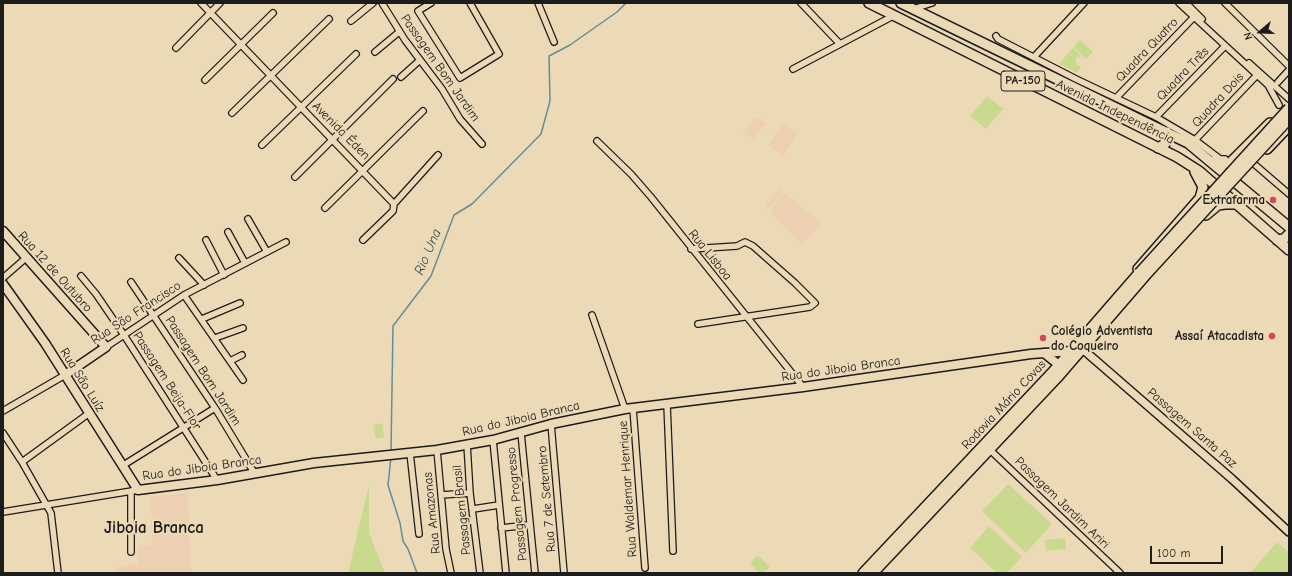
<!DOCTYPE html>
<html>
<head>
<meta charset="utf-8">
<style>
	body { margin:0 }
	#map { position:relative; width:1292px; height:576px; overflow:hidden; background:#ecdab7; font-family:"Comic Neue",sans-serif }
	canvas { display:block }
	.frame { position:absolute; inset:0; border:4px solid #1c1c1c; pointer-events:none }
	.north { position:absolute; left:1240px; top:12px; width:40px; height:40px; -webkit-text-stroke:3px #ecdab7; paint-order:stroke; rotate:251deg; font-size:11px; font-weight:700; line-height:16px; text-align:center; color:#1c1c1c }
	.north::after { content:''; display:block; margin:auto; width:14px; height:18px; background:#1c1c1c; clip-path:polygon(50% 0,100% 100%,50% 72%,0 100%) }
	.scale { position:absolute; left:1150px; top:546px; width:73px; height:18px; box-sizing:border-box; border:2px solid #1c1c1c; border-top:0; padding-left:5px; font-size:12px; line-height:14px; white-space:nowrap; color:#1c1c1c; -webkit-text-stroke:3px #ecdab7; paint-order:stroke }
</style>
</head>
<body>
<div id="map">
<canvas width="1292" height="576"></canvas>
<div class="frame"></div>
<div class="north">N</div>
<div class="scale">100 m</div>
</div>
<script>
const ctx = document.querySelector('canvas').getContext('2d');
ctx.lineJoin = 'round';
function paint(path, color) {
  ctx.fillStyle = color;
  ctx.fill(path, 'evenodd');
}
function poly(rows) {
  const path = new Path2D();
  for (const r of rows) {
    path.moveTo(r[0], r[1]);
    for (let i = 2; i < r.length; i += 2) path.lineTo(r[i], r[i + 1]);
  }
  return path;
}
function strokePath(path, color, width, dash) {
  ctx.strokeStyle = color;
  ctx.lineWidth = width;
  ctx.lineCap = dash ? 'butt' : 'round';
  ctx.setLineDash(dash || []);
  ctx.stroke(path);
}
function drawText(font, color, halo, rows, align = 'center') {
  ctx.font = font + ' "Comic Neue",sans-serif';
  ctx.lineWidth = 4;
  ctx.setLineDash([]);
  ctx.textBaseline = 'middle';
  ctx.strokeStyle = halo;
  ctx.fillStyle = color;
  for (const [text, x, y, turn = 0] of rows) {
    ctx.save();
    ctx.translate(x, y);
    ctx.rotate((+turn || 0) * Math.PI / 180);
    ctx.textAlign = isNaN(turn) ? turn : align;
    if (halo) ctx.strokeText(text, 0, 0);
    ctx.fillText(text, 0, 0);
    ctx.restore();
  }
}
paint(poly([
	[755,117,767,123,754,139,743,132],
	[783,124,798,133,783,157,768,145],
	[780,188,784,192,768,209,764,205],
	[785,193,822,223,802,245,769,211],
	[188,493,191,573,117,573,117,567,138,564,138,545,152,546,151,497]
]), '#edd0b2');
paint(poly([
	[1080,40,1093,52,1086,59,1074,47],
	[1073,48,1081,56,1075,59,1076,64,1081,67,1078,72,1076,72,1059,64],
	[987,96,1003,109,986,129,970,116],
	[382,423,384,437,376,439,373,425],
	[1008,484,1052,524,1026,553,982,511],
	[369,485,369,533,385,573,348,573],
	[989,526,1022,557,1007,573,997,573,970,548],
	[1065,538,1066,549,1046,551,1045,540],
	[1277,542,1289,552,1289,573,1250,573],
	[758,555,770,567,764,573,759,573,750,563]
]), '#c9da8e');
strokePath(poly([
	[391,451,393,326,431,276,454,215,472,204,541,134,550,101,549,56,570,45,617,12,626,3],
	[391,457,388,485,400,523,403,541,408,549,417,573]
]), '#5f8f98', 1.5);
const minor = poly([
	[201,3,394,204],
	[382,3,405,40,442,89,460,119,482,144],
	[431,3,418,11,460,78,499,54,470,3],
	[538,3,554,42],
	[801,3,840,44],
	[1179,3,1268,85,1279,105],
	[1186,3,1202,19],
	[1225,3,1289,66],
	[913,9,932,3],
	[351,21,373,3],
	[996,36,998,39,1076,79,1156,117,1195,140,1220,159,1225,159],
	[176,48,220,3],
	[375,52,399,32],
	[1034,57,1084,3],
	[1249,63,1289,99],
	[793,69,893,16],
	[401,77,420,60],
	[205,80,273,13],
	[1278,82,1289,70],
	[1116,98,1194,17],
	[232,113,329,19],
	[1156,117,1225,46],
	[1195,140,1257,75],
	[597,141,631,174,651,197,803,387],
	[262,145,356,54],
	[1253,163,1289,194],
	[295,177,393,79],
	[394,204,438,155],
	[325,208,423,111],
	[248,219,267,252],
	[228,232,245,263],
	[206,240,224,275],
	[363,240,393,211,394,204],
	[691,249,737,246,745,242,753,246,795,283,815,303,810,307,698,324],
	[179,258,204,285],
	[81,276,96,294,124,335,217,480],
	[3,278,27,257],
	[131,282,215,408,255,474],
	[184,295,243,380],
	[592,315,625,409],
	[202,319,240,303],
	[215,338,243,328],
	[106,347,184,295,286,242],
	[230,361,242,355],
	[667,404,673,551],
	[633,408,645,568],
	[3,411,65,375],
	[551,424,564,573],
	[3,433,22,462,51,513,58,573],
	[521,433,535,573],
	[493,440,506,573],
	[467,444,470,493,480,573],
	[989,449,1120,573],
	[437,450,446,549,451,573],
	[410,453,419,534],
	[22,462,88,414],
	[122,466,215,408],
	[441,495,470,493],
	[473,509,499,505],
	[3,512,138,490],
	[501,528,529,525],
	[131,552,131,491]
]);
const tertiary = poly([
	[1079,346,1232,479,1289,532]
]);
const secondary = poly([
	[3,231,106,347,65,375],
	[3,284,45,343,138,490,217,480,314,463,437,450,493,440,551,424,625,409,803,387,1031,354,1072,351],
	[1044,353,1059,365]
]);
const primary = poly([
	[869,3,1177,157,1199,171,1289,250],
	[901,3,1188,143,1289,227],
	[1158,148,1165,144,1167,132],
	[1267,149,1289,126],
	[1214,161,1224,164,1231,162,1270,123],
	[1206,215,1218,205,1225,204,1237,204],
	[1277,240,1284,239,1289,234],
	[1138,269,1200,198,1203,187,1195,172],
	[863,573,1059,365,1139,273],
	[873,573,1057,378,1145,276]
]);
strokePath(minor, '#1c1c1c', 8);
strokePath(tertiary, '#1c1c1c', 10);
strokePath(secondary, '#1c1c1c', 11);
strokePath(primary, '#1c1c1c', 12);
strokePath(minor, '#ecdab7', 5.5);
strokePath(tertiary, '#ecdab7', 7);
strokePath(secondary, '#ecdab7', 8);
strokePath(primary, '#ecdab7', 9);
const primaryBridge = poly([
	[1139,273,1289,108],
	[1145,276,1289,119]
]);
strokePath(primaryBridge, '#1c1c1c', 12, []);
strokePath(primaryBridge, '#ecdab7', 9);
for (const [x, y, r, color] of [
	[1273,200,4,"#d1495b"],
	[1272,336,4,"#d1495b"],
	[1043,338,4,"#d1495b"]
]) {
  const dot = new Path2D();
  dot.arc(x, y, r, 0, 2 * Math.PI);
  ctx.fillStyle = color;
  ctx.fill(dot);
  strokePath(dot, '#ecdab7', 1.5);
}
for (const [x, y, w] of [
	[1023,81,44]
]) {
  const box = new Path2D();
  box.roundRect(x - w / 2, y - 10, w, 20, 3);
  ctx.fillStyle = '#ecdab7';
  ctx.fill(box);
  strokePath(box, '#1c1c1c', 1);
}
drawText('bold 12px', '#1c1c1c', null, [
	["PA-150",1023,81]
]);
drawText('13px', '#1c1c1c', '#ecdab7', [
	["Quadra Quatro",1147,50,-46],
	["Passagem Bom Jardim",440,68,55],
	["Quadra Três",1183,74,-46],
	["Quadra Dois",1218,100,-47],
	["Avenida Independência",1115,112,26],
	["Avenida Éden",341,131,45],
	["Rua Lisboa",710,255,51],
	["Rua 12 de Outubro",55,272,48],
	["Rua São Francisco",136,313,-33],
	["Rua do Jiboia Branca",841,369,-8],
	["Passagem Bom Jardim",203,371,57],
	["Rua São Luíz",82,380,58],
	["Passagem Beija-Flor",167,381,57],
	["Rodovia Mário Covas",1004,405,-47],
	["Rua do Jiboia Branca",521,419,-13],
	["Passagem Santa Paz",1192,428,41],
	["Rua do Jiboia Branca",202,468,-8],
	["Rua Waldemar Henrique",628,489,-94],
	["Rua 7 de Setembro",547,499,-95],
	["Passagem Jardim Ariri",1062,503,44],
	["Passagem Progresso",517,504,-96],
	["Passagem Brasil",462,510,-96],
	["Rua Amazonas",432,513,-96]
]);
drawText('bold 13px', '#1c1c1c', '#ecdab7', [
	["Extrafarma",1265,200],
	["Colégio Adventista",1051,331,"left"],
	["do Coqueiro",1051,346,"left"],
	["Assaí Atacadista",1264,336]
], 'right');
drawText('italic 14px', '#384c50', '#ecdab7', [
	["Rio Una",428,252,-67]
]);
drawText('bold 17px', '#1c1c1c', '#ecdab7', [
	["Jiboia Branca",154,528]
]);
</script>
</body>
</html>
